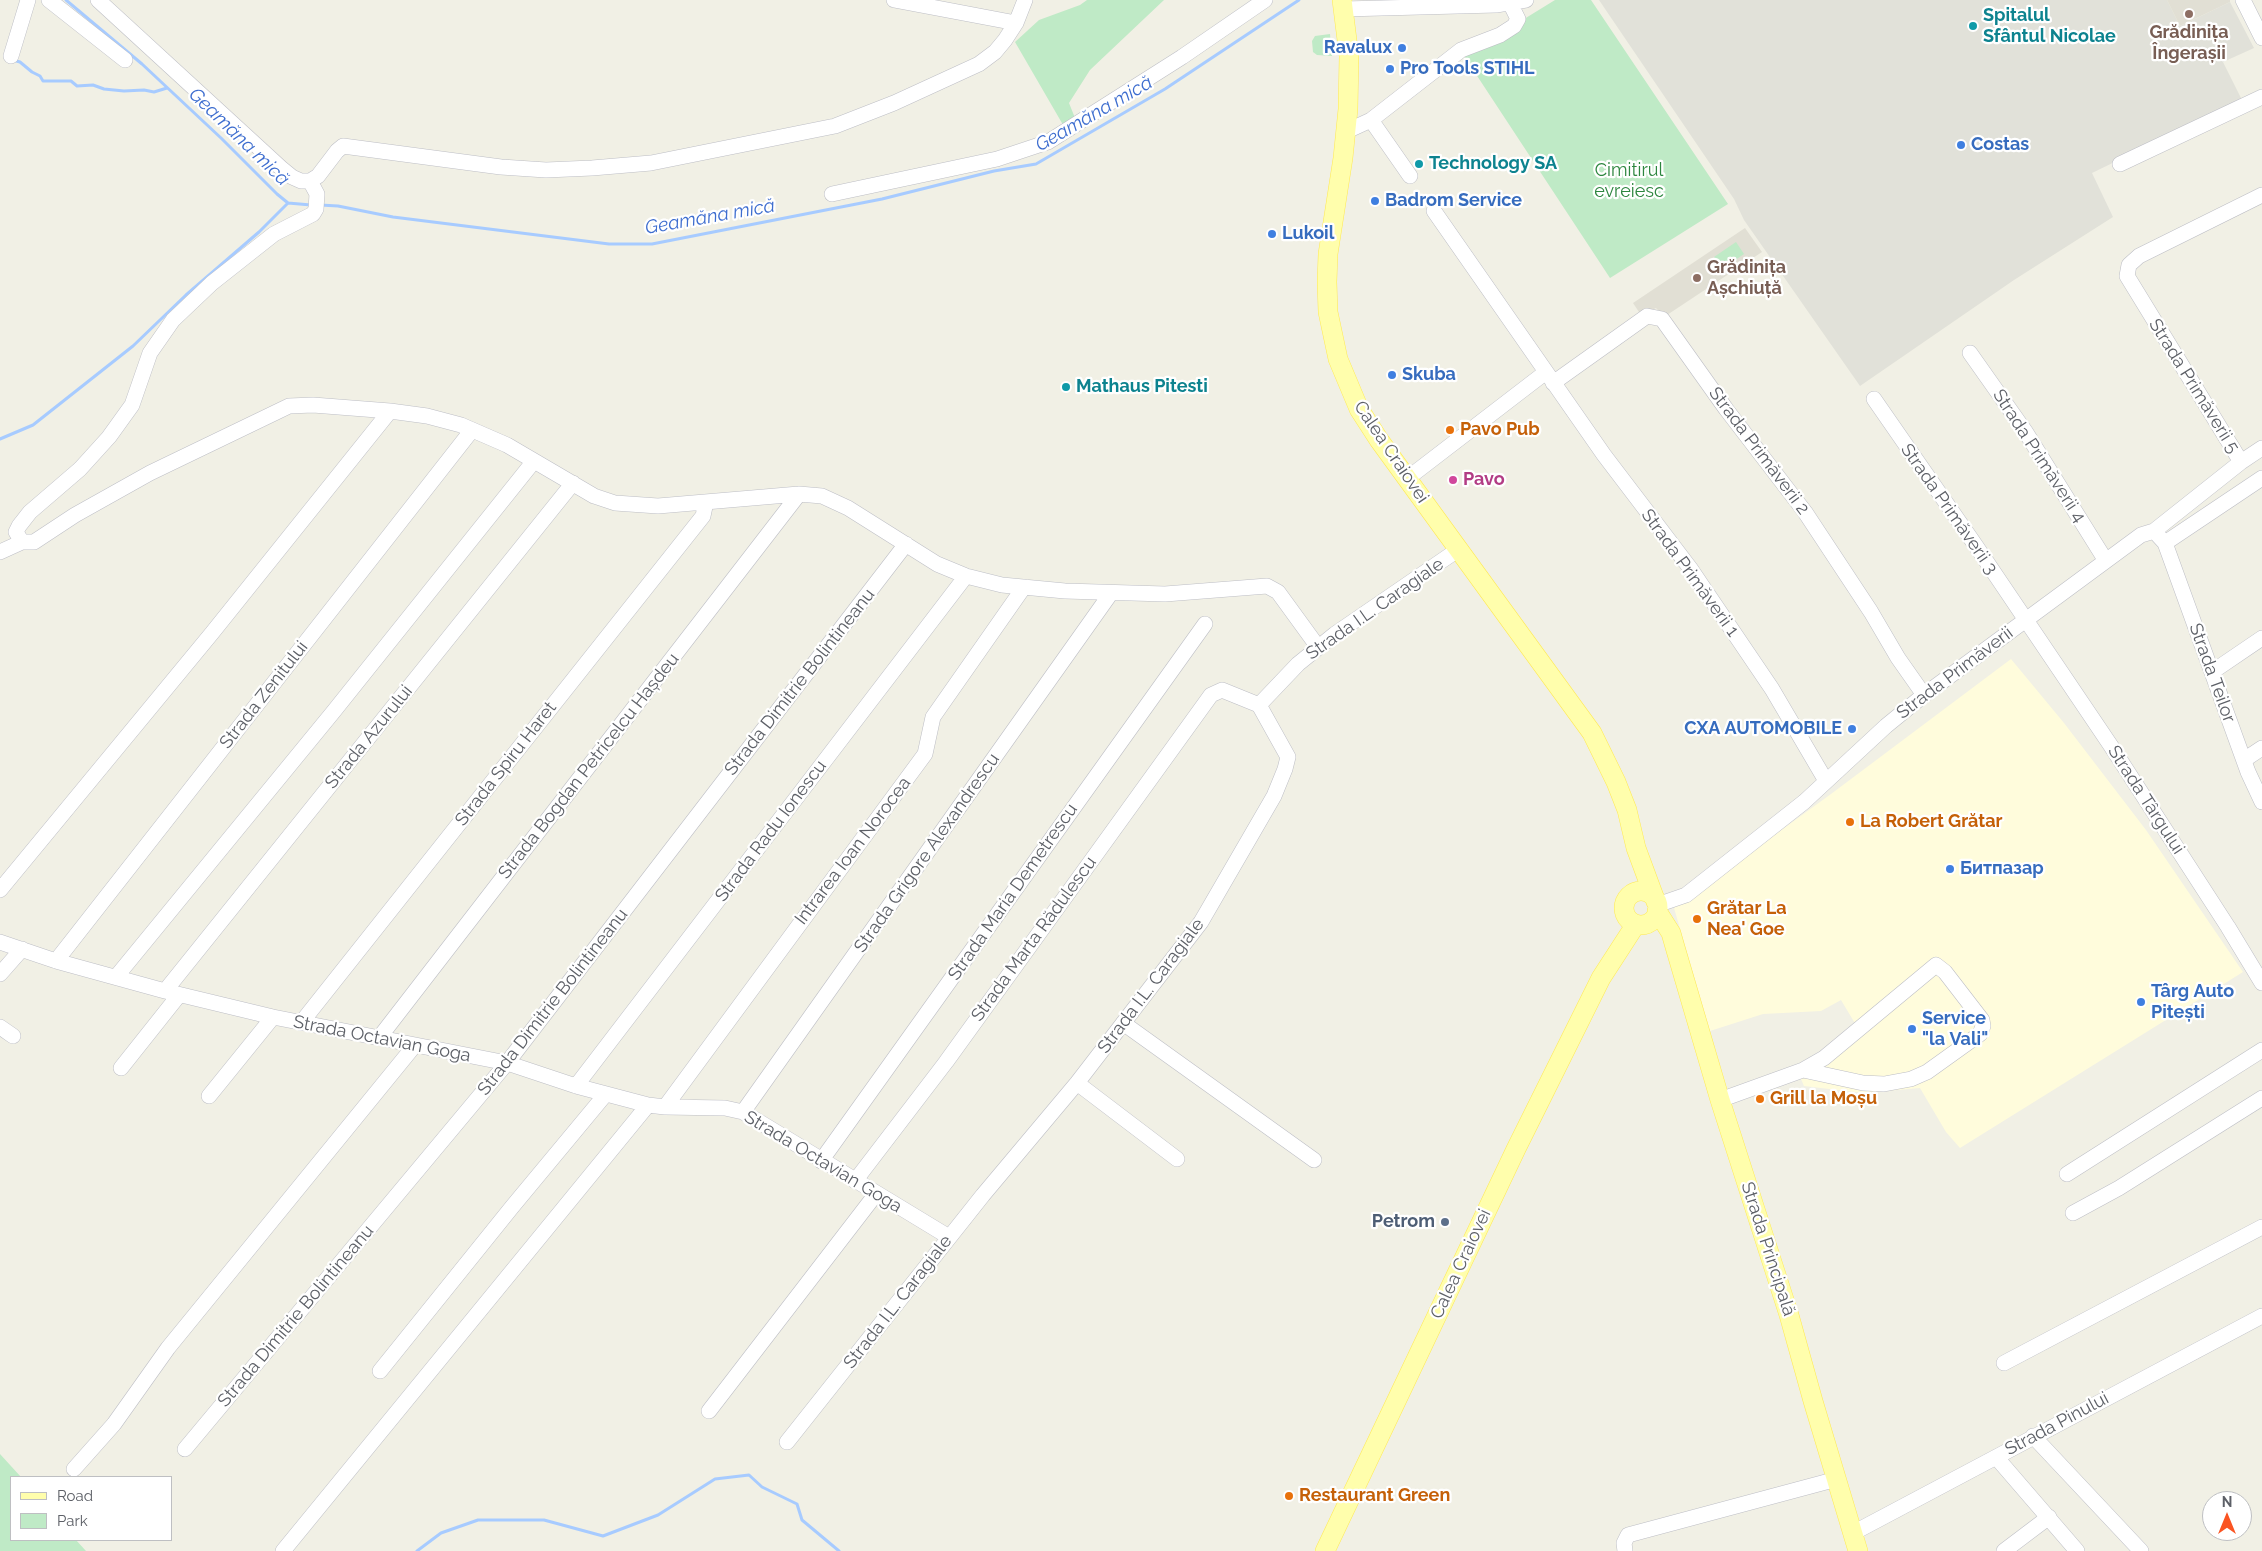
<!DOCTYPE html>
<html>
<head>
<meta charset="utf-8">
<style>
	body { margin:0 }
	#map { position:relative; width:2262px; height:1551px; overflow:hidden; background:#f1f0e5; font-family:Raleway,sans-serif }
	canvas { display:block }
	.legend { position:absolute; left:10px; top:1476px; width:162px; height:65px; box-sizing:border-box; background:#fff; border:1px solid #bebfc2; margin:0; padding:6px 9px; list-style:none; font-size:15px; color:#5d6067 }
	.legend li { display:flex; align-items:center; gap:10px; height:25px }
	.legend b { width:25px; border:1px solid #bebfc2 }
	.north { position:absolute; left:2202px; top:1491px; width:50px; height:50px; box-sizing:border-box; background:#fff; border:1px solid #bebfc2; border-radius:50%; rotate:0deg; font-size:14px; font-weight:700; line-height:20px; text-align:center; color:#5d6067 }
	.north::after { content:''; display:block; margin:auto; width:18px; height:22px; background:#fa5422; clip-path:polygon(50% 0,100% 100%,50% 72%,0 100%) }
</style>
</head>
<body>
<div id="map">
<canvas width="2262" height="1551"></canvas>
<ul class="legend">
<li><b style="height:6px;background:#fffeac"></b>Road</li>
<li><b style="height:14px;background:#bfeac6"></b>Park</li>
</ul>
<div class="north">N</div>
</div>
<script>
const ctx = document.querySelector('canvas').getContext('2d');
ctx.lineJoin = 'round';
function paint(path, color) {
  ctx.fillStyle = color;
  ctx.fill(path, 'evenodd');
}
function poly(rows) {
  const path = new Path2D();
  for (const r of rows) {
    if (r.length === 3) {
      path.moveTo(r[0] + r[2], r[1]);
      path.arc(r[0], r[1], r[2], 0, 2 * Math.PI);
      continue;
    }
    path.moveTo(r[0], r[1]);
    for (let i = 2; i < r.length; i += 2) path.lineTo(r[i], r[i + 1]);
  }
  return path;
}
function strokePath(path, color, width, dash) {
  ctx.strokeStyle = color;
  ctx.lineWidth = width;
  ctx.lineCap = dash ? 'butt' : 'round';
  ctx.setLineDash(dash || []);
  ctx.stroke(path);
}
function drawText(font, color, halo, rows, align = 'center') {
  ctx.font = font + ' Raleway,sans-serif';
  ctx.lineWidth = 4.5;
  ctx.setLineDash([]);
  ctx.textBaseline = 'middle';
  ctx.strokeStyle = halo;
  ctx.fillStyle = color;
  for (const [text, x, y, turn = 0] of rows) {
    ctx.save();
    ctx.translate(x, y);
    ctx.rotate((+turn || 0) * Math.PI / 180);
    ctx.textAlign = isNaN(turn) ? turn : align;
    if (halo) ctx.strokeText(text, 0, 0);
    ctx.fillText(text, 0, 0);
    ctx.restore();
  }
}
paint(poly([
	[2011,659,2064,723,2146,830,2243,972,1960,1148,1946,1132,1920,1088,1863,1093,1804,1086,1795,1065,1828,1049,1856,1025,1841,1000,1821,1011,1763,1014,1710,1031,1674,908,1831,794]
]), '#fffcdc');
paint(poly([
	[1599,0,2167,0,2180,26,2230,2,2254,48,2223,62,2242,100,2092,173,2113,217,2014,280,1860,386,1744,220,1734,199]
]), '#e1e1d9');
paint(poly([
	[2167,0,2230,0,2230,2,2180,26],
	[1745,228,1762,252,1664,317,1656,308,1641,315,1633,303]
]), '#e1dfd4');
paint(poly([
	[1087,0,1164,0,1090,70,1069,103,1077,123,1066,130,1015,42,1039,20,1080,5],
	[1555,0,1591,0,1728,204,1610,278,1464,56],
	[1330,34,1332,56,1317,55,1313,52,1312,41,1315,36],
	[1736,242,1744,254,1722,269,1714,257],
	[0,1454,21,1477,11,1477,11,1540,76,1540,86,1551,0,1551]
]), '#bfeac6');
strokePath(poly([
	[66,0,142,64,221,138,277,194,288,203,311,205],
	[13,60,20,62,32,72,40,76,43,81,71,81,77,86,93,85,104,89,124,91,144,90,154,92,167,88],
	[320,205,338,206,393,217,609,244,652,244,882,199,994,171,1036,164,1165,89,1299,0],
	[0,439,33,425,133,346,186,295,259,232,288,203],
	[417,1551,441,1533,478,1520,544,1520,603,1536,658,1515,715,1479,749,1475,762,1487,797,1504,802,1520,839,1551]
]), '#a7cbff', 3);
const minor = poly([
	[49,0,125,60],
	[98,0,281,168,292,177,301,181,310,181,318,176,337,151,343,146,501,167,546,170,592,168,651,163,835,126,894,103,979,64,995,52,1005,40,1016,23,1025,0],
	[894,0,1016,23],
	[2243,0,2262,38],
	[1344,9,1496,5,1526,0],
	[11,56,28,0],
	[1371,120,1410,176],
	[1347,131,1371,120,1461,50,1500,35,1514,26,1518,19,1510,3],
	[2120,164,2262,97],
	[310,181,317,194,316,209,313,214,274,234,212,283,173,320,150,353,132,405,109,437,80,469,30,512,19,526,16,532,22,542,34,542,75,515,150,473,289,406,313,405,390,411,427,416,461,425,507,445,594,496,615,503,658,506,799,494,822,496,848,508,937,564,966,576,1002,585,1065,591,1165,594,1267,586,1278,592,1318,647],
	[832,194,997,159,1048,142,1182,57,1265,0],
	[1434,211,1604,455,1690,568,1772,689,1826,781],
	[1970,353,2025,431,2106,561],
	[1553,383,1647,316,1662,319,1726,409,1805,512,1871,612,1898,658,1924,695],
	[1874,399,1976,546,2111,746,2228,927,2262,983],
	[2241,462,2262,448],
	[1408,478,1546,372],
	[2154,531,2241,462,2127,276,2129,265,2139,256,2262,195],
	[2165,543,2248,772,2262,802],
	[0,552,22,542],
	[2212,672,2262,638],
	[2244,760,2262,748],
	[0,890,212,633,390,411],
	[1657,905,1686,895,1804,802,1886,726,1924,695,2141,535,2154,531,2165,543,2262,478],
	[0,942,56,961,165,991,273,1017,507,1063,576,1086,648,1105,665,1107,725,1108,743,1112,949,1237],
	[56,961,472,430],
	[0,974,22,949],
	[116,977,334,711,534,461],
	[165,991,573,483],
	[301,1023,703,516,706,502],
	[1123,1023,1314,1160],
	[0,1027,13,1036],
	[379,1038,799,494],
	[121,1068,179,995],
	[1077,1083,1177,1159],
	[576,1086,966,576],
	[209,1096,273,1017],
	[1720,1100,1803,1070,1824,1058,1936,965,1945,972,1982,1020,1983,1026,1980,1034,1927,1072,1911,1079,1884,1084,1863,1083,1803,1070],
	[665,1107,925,754,933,717,1024,587],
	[743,1112,1111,593],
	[821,1161,1205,624],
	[2067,1174,2262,1050],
	[855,1181,946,1062,1211,695,1222,690,1259,705],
	[2073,1213,2119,1188,2262,1098],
	[2004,1363,2262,1227],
	[380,1371,512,1207,605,1095],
	[709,1411,876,1194],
	[2033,1436,2141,1551],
	[787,1442,983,1195,1077,1083,1201,922,1274,796,1285,769,1288,757,1259,705,1298,664,1335,634,1459,549],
	[185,1449,507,1063,906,544],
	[1996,1457,2077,1551],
	[74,1469,114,1424,168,1348,415,1045],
	[1853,1533,2262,1316],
	[283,1551,648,1105],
	[1625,1551,1624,1543,1628,1535,1837,1479],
	[2004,1551,2049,1517]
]);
const major = poly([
	[1342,0,1349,56,1348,109,1343,158,1328,254,1327,282,1328,312,1338,359,1359,409,1379,440,1592,733,1616,782,1627,810,1636,848,1656,902],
	[1641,908,17],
	[1657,911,1671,933,1675,947,1720,1100,1789,1315,1813,1401,1858,1551],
	[1325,1551,1516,1149,1601,978,1636,924]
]);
strokePath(minor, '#bdbec5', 16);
strokePath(major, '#ffe950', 20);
strokePath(minor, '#fff', 15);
strokePath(major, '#fffeac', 19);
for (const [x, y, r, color] of [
	[2189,14,5,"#8d6e63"],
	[1973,26,5,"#0f9aa8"],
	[1402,48,5,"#3f7fe0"],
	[1390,69,5,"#3f7fe0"],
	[1961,145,5,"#3f7fe0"],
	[1419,164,5,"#0f9aa8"],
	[1375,201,5,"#3f7fe0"],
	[1272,234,5,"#3f7fe0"],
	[1697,278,5,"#8d6e63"],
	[1392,375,5,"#3f7fe0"],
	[1066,387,5,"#0f9aa8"],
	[1450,430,5,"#e8710a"],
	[1453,480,5,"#d1479c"],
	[1852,729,5,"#3f7fe0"],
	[1850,822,5,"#e8710a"],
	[1950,869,5,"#3f7fe0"],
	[1697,919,5,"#e8710a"],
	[2141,1002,5,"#3f7fe0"],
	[1912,1029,5,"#3f7fe0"],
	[1760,1099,5,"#e8710a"],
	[1445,1222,5,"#5c6f8a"],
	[1289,1496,5,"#e8710a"]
]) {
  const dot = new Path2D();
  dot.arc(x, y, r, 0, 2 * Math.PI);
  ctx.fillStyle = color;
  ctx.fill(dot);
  strokePath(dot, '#fff', 2);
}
drawText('bold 18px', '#0d838f', '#fff', [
	["Spitalul",1983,16],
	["Sfântul Nicolae",1983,37],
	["Technology SA",1429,164],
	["Mathaus Pitesti",1076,387]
], 'left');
drawText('bold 18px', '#785e54', '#fff', [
	["Grădinița",2189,33],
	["Îngerașii",2189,54],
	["Grădinița",1707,268,"left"],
	["Așchiuță",1707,289,"left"]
]);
drawText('bold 18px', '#366cbe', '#fff', [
	["Ravalux",1392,48,"right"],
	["Pro Tools STIHL",1400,69],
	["Costas",1971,145],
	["Badrom Service",1385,201],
	["Lukoil",1282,234],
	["Skuba",1402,375],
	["CXA AUTOMOBILE",1842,729,"right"],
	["Битпазар",1960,869],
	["Târg Auto",2151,992],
	["Pitești",2151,1013],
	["Service",1922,1019],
	["\"la Vali\"",1922,1040]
], 'left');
drawText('18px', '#2d863f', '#fff', [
	["Cimitirul",1629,171],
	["evreiesc",1629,192]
]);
drawText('18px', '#5d6067', '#fff', [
	["Strada Primăverii 5",2194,386,58],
	["Strada Primăverii 2",1759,451,53],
	["Calea Craiovei",1391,452,56],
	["Strada Primăverii 4",2039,456,57],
	["Strada Primăverii 3",1949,509,55],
	["Strada Primăverii 1",1690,573,54],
	["Strada I.L. Caragiale",1375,609,-35],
	["Strada Primăverii",1955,673,-37],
	["Strada Teilor",2212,673,70],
	["Strada Dimitrie Bolintineanu",800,682,-52],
	["Strada Zenitului",264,695,-52],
	["Strada Azurului",369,737,-51],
	["Strada Spiru Haret",506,764,-52],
	["Strada Bogdan Petricelcu Hașdeu",589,766,-52],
	["Strada Târgului",2146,800,57],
	["Strada Radu Ionescu",771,831,-53],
	["Intrarea Ioan Norocea",853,851,-53],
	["Strada Grigore Alexandrescu",927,853,-55],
	["Strada Maria Demetrescu",1013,892,-55],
	["Strada Marta Rădulescu",1034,939,-54],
	["Strada I.L. Caragiale",1151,986,-53],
	["Strada Dimitrie Bolintineanu",553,1002,-52],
	["Strada Octavian Goga",382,1039,11],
	["Strada Octavian Goga",823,1162,31],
	["Strada Principală",1768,1249,72],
	["Calea Craiovei",1461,1264,-65],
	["Strada I.L. Caragiale",898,1302,-52],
	["Strada Dimitrie Bolintineanu",296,1316,-50],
	["Strada Pinului",2057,1424,-28]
]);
drawText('bold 18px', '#c56008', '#fff', [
	["Pavo Pub",1460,430],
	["La Robert Grătar",1860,822],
	["Grătar La",1707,909],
	["Nea' Goe",1707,930],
	["Grill la Moșu",1770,1099],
	["Restaurant Green",1299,1496]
], 'left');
drawText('bold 18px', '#b23c85', '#fff', [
	["Pavo",1463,480]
], 'left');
drawText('bold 18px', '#4e5e75', '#fff', [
	["Petrom",1435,1222]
], 'right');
drawText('italic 19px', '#3d6dcf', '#fff', [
	["Geamăna mică",1094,114,-30],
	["Geamăna mică",239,137,44],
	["Geamăna mică",710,217,-10]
]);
</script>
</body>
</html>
